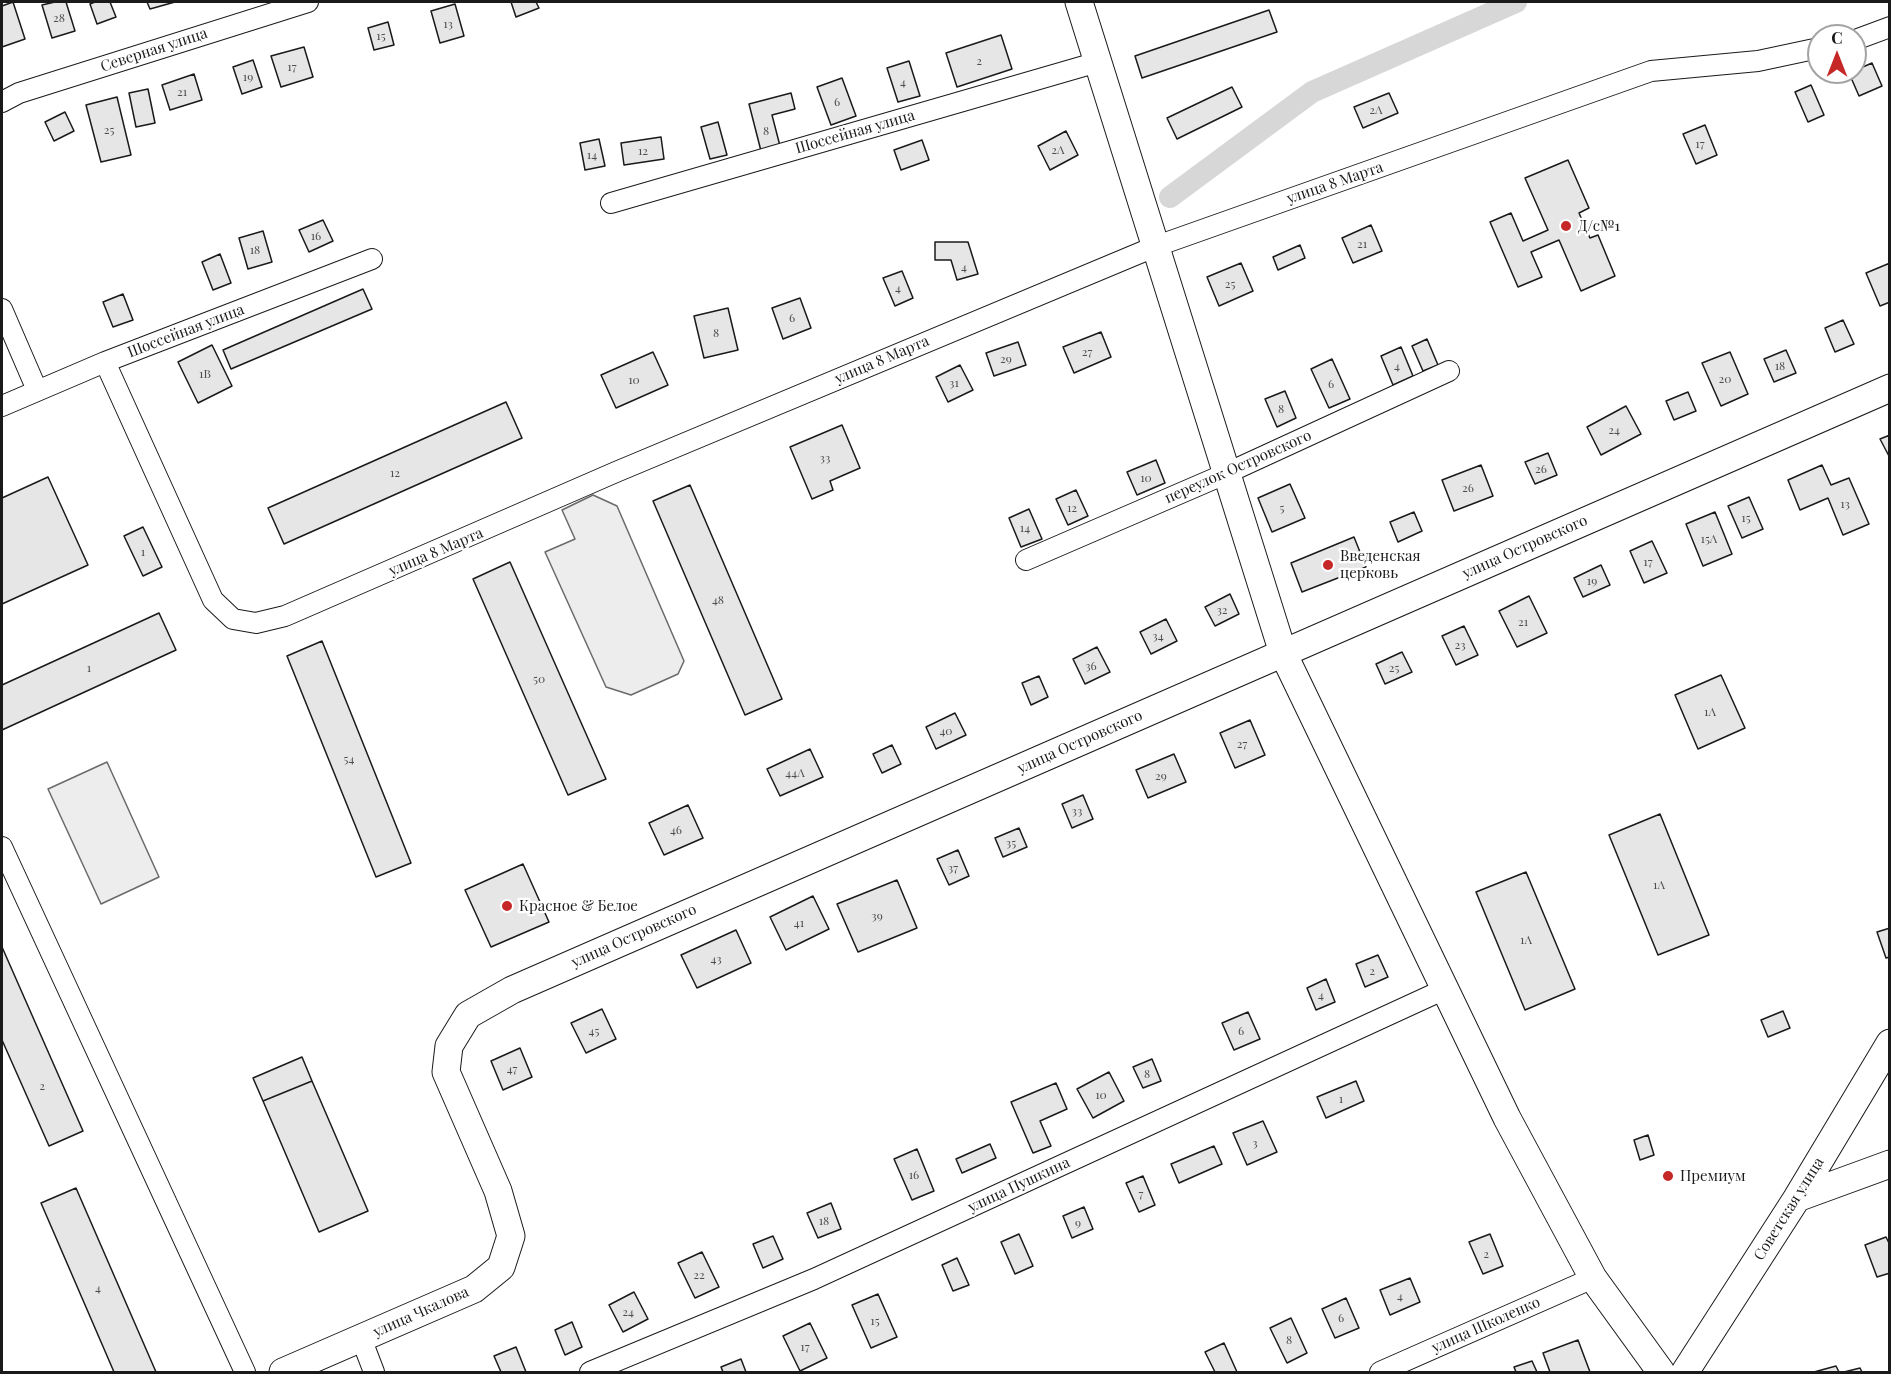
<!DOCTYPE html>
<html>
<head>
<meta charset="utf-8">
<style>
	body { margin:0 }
	#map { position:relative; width:1891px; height:1374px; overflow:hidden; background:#fff; font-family:"Playfair Display",serif }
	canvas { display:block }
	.frame { position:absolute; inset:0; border:3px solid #1a1a1a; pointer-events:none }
	.north { position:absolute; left:1807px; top:24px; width:60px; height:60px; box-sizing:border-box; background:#fff; border:2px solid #a3a3a3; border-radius:50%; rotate:0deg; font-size:16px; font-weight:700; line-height:24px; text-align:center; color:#1a1a1a }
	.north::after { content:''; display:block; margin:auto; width:21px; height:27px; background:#c62828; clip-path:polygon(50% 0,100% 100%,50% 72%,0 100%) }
</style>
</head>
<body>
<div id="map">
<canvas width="1891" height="1374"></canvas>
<div class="frame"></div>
<div class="north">С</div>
</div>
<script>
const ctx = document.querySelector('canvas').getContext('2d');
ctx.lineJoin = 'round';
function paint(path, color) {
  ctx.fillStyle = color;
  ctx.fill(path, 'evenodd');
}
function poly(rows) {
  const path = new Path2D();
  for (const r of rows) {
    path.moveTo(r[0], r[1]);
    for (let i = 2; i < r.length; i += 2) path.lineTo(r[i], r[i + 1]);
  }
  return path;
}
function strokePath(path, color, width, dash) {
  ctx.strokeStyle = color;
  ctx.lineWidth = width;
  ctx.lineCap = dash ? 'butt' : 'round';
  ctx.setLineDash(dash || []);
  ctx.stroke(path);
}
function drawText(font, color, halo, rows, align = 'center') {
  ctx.font = font + ' "Playfair Display",serif';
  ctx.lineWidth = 4.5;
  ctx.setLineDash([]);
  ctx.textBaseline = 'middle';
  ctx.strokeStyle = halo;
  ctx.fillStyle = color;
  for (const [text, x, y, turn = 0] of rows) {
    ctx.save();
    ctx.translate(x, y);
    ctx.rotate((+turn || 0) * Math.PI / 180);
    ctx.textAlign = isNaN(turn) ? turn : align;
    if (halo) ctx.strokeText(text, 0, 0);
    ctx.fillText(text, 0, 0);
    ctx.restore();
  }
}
const built = poly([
	[593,495,617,506,684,661,678,674,631,695,606,687,545,552,575,539,562,510,593,495],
	[107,762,159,877,101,904,48,789,107,762]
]);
paint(built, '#ededed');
strokePath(built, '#6a6a6a', 1.5);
strokePath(poly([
	[1170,197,1312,92,1516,2]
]), '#d7d7d7', 22);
const building = poly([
	[13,2,25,39,2,47,2,6,13,2],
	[55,2,66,2,75,31,52,38,42,5,55,2],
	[95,2,110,2,116,17,97,24,90,4,95,2],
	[147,2,175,2,150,9,147,2],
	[511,2,536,2,539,8,516,17,511,2],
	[455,4,464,36,440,43,431,11,455,4],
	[1269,10,1277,32,1142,78,1135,56,1269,10],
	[388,22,394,45,374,50,368,28,388,22],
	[1001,35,1012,69,957,87,946,53,1001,35],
	[304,47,313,77,281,87,271,56,304,47],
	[253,60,262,87,242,94,233,67,253,60],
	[909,61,920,96,898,102,887,68,909,61],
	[1872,63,1882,86,1859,96,1849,73,1872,63],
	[194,74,202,100,170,110,162,85,194,74],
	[842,78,856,116,831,125,817,87,842,78],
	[1811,85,1824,115,1808,122,1795,92,1811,85],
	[1232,87,1242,107,1177,139,1167,118,1232,87],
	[148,89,155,123,136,127,129,93,148,89],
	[791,93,795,109,772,115,780,146,761,151,749,104,791,93],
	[1389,93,1398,113,1363,128,1354,107,1389,93],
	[117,97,131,155,101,162,86,105,117,97],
	[65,112,74,131,54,141,45,122,65,112],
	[718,122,727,155,710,159,701,127,718,122],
	[1705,125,1717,155,1696,164,1683,134,1705,125],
	[1066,131,1078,155,1050,170,1038,146,1066,131],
	[661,137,664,159,624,165,621,143,661,137],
	[599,139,605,166,585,170,580,143,599,139],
	[922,140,929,160,901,170,894,150,922,140],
	[1568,160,1589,208,1579,213,1590,238,1598,235,1615,276,1581,291,1559,240,1531,252,1542,277,1518,287,1490,222,1511,213,1523,241,1548,230,1525,178,1568,160],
	[323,220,333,241,309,252,299,230,323,220],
	[1371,225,1382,251,1353,263,1342,238,1371,225],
	[263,231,272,262,248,269,239,238,263,231],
	[935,242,968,242,978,274,957,280,951,260,935,260,935,242],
	[1300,245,1305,258,1278,270,1273,257,1300,245],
	[220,254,231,283,213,290,202,262,220,254],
	[1241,263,1253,291,1219,306,1207,277,1241,263],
	[1890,263,1890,302,1880,306,1866,273,1890,263],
	[902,271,913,298,895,306,883,278,902,271],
	[363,289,372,309,231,369,223,350,363,289],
	[123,294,133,320,113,327,103,302,123,294],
	[800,298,811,328,783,339,772,308,800,298],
	[728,308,738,350,704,358,694,316,728,308],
	[1843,320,1854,344,1835,352,1825,328,1843,320],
	[1101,332,1111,357,1074,373,1063,347,1101,332],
	[1427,339,1438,365,1423,371,1412,346,1427,339],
	[1018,342,1026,365,994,376,986,353,1018,342],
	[212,345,232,386,198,403,178,362,212,345],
	[1401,347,1413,376,1393,385,1381,356,1401,347],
	[1786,350,1796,373,1774,382,1764,359,1786,350],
	[653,352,668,385,616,408,601,375,653,352],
	[1730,352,1748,394,1721,406,1702,363,1730,352],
	[1332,359,1350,399,1329,408,1311,369,1332,359],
	[960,365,973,390,948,402,936,377,960,365],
	[1285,391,1296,418,1277,427,1265,399,1285,391],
	[1688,392,1696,411,1674,420,1666,401,1688,392],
	[506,402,522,438,284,544,268,508,506,402],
	[1626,406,1641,434,1601,455,1587,427,1626,406],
	[842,425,860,468,830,481,833,490,812,499,790,447,842,425],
	[1890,435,1890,458,1880,439,1890,435],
	[1548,453,1557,475,1535,484,1525,462,1548,453],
	[1156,460,1165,483,1137,495,1127,472,1156,460],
	[1481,465,1493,496,1454,511,1442,480,1481,465],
	[1822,465,1831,485,1849,478,1869,524,1843,535,1828,498,1800,510,1788,480,1822,465],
	[48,477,88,565,2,604,2,498,48,477],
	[1290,484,1305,518,1272,532,1258,498,1290,484],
	[690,485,782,699,745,715,653,501,690,485],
	[1076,490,1088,516,1068,525,1056,499,1076,490],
	[1749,497,1763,529,1742,538,1728,506,1749,497],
	[1029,509,1042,539,1021,547,1009,518,1029,509],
	[1414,512,1422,531,1398,542,1390,522,1414,512],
	[1715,512,1732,554,1703,566,1686,524,1715,512],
	[143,527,162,567,143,576,124,536,143,527],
	[1354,537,1366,567,1302,592,1291,563,1354,537],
	[1652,541,1667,573,1644,583,1630,551,1652,541],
	[510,562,606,779,568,795,473,579,510,562],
	[1601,565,1610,585,1583,597,1574,578,1601,565],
	[1230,594,1239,614,1215,626,1205,607,1230,594],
	[1529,596,1547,633,1517,647,1499,611,1529,596],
	[159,613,176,650,2,730,2,685,159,613],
	[1166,619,1177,641,1151,654,1140,632,1166,619],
	[1464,626,1478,655,1456,665,1442,636,1464,626],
	[322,641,411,863,376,877,287,656,322,641],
	[1097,647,1110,672,1085,684,1073,659,1097,647],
	[1402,652,1412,672,1385,684,1376,664,1402,652],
	[1721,675,1745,728,1698,749,1675,695,1721,675],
	[1039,676,1048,697,1031,705,1022,683,1039,676],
	[955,713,966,735,936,749,926,727,955,713],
	[1250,720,1265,755,1235,768,1220,733,1250,720],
	[892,745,901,764,882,773,873,754,892,745],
	[810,749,823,777,780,796,767,769,810,749],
	[1174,754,1186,782,1148,798,1136,770,1174,754],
	[1083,795,1093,819,1072,828,1062,804,1083,795],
	[688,805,703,838,664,855,649,823,688,805],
	[1660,814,1709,935,1658,955,1609,835,1660,814],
	[1019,828,1027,847,1003,857,995,838,1019,828],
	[958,850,969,876,949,885,937,859,958,850],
	[523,864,549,922,491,947,465,890,523,864],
	[1526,872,1575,989,1525,1010,1476,892,1526,872],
	[897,880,917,928,858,952,837,904,897,880],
	[813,896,829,929,786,950,770,917,813,896],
	[1890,928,1890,957,1886,958,1877,932,1890,928],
	[736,930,751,963,697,988,681,955,736,930],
	[2,947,83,1131,49,1146,2,1040,2,947],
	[1378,955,1388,977,1365,987,1356,964,1378,955],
	[1326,979,1335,1002,1316,1010,1307,988,1326,979],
	[602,1009,616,1039,586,1053,571,1023,602,1009],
	[1783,1011,1790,1028,1768,1037,1761,1020,1783,1011],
	[1248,1012,1260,1039,1234,1050,1222,1023,1248,1012],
	[520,1048,532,1077,503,1090,491,1061,520,1048],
	[302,1057,312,1081,263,1101,253,1078,302,1057],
	[1152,1059,1161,1081,1143,1088,1133,1067,1152,1059],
	[1109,1072,1124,1101,1093,1118,1077,1089,1109,1072],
	[312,1081,368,1211,319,1232,263,1101,312,1081],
	[1356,1081,1364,1101,1326,1118,1317,1097,1356,1081],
	[1056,1083,1067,1109,1040,1121,1051,1146,1033,1153,1011,1102,1056,1083],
	[1263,1121,1277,1152,1247,1165,1233,1133,1263,1121],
	[1648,1135,1654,1155,1640,1160,1634,1140,1648,1135],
	[990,1144,996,1158,962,1173,956,1159,990,1144],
	[1214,1146,1222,1164,1179,1183,1171,1164,1214,1146],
	[917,1149,934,1191,912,1200,894,1159,917,1149],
	[1143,1176,1155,1205,1139,1212,1126,1183,1143,1176],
	[76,1188,156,1372,114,1372,41,1203,76,1188],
	[831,1203,841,1229,818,1238,807,1213,831,1203],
	[1084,1207,1093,1229,1072,1238,1063,1216,1084,1207],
	[1019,1234,1033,1266,1015,1274,1001,1242,1019,1234],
	[1490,1234,1503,1266,1483,1274,1469,1242,1490,1234],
	[773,1236,783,1259,763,1268,753,1244,773,1236],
	[1886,1237,1890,1245,1890,1273,1877,1277,1865,1245,1886,1237],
	[702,1252,719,1287,695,1298,678,1263,702,1252],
	[957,1258,969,1285,953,1291,942,1265,957,1258],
	[1410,1278,1420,1302,1390,1315,1380,1290,1410,1278],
	[634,1292,648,1319,623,1332,609,1305,634,1292],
	[878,1294,897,1337,871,1348,852,1305,878,1294],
	[1346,1298,1359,1328,1335,1338,1322,1309,1346,1298],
	[1291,1318,1307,1353,1287,1363,1270,1328,1291,1318],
	[572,1322,582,1347,565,1355,555,1330,572,1322],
	[810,1323,827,1358,800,1371,783,1336,810,1323],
	[1578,1340,1590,1372,1550,1372,1543,1353,1578,1340],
	[1224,1343,1237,1372,1215,1372,1205,1352,1224,1343],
	[516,1347,526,1372,501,1372,494,1356,516,1347],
	[741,1359,746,1372,723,1372,721,1367,741,1359],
	[1532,1361,1537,1372,1516,1372,1514,1367,1532,1361],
	[1836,1366,1839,1372,1814,1372,1836,1366],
	[1860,1368,1862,1372,1844,1372,1860,1368]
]);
paint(building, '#e6e6e6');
strokePath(building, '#1a1a1a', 1.5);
const street = poly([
	[1855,40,1890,27],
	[2,102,19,93,308,2],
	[611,203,1098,62],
	[2,309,37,390],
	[105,362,213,600,233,619,256,623,285,616,616,472,1154,247,1651,71,1758,61,1819,48],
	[2,406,105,362,372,259],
	[1026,560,1225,474,1449,371],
	[2,847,245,1372],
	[361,1338,374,1372],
	[590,1372,814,1279,1445,989],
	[1380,1372,1593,1278]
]);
const secondary = poly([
	[1079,2,1283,653,1507,1118,1593,1278,1661,1372],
	[1797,1198,1890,1164],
	[283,1372,474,1289,501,1267,511,1236,498,1191,446,1072,449,1046,468,1015,512,990,1890,388],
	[1685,1372,1797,1198,1890,1043]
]);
strokePath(street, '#1a1a1a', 22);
strokePath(secondary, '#1a1a1a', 29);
strokePath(street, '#fff', 20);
strokePath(secondary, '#fff', 27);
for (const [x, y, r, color] of [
	[1566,226,6,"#c62828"],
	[1328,565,6,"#c62828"],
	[507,906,6,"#c62828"],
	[1668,1176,6,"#c62828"]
]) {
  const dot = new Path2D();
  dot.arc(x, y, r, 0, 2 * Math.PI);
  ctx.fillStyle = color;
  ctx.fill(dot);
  strokePath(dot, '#fff', 2);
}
drawText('12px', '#4d4d4d', null, [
	["28",59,18],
	["13",448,24],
	["15",381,36],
	["2",979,61],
	["17",292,67],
	["19",248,77],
	["4",903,82],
	["21",182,92],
	["6",837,102],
	["2А",1376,110],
	["25",109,130],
	["8",766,131],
	["17",1700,144],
	["2А",1058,150],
	["12",643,151],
	["14",592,155],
	["16",316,236],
	["21",1362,244],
	["18",255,250],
	["4",964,267],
	["25",1230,284],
	["4",898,288],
	["6",792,318],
	["8",716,333],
	["27",1087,352],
	["29",1006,359],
	["4",1397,366],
	["18",1780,366],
	["1В",205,374],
	["20",1725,379],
	["10",634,380],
	["31",954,383],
	["6",1331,384],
	["8",1281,409],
	["24",1614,430],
	["33",825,458],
	["26",1541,469],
	["12",395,473],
	["10",1146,478],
	["26",1468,488],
	["13",1845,504],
	["12",1072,508],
	["5",1282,508],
	["15",1746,518],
	["14",1025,528],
	["15А",1709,539],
	["1",143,552],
	["17",1648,562],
	["19",1592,581],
	["48",718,600],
	["32",1222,610],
	["21",1523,622],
	["34",1158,636],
	["23",1460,645],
	["36",1091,666],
	["1",89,668],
	["25",1394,668],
	["50",539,679],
	["1А",1710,712],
	["40",946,731],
	["27",1242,744],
	["54",349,759],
	["44А",795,773],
	["29",1161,776],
	["33",1077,811],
	["46",676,830],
	["35",1011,843],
	["37",953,868],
	["1А",1659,885],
	["39",877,916],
	["41",799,923],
	["1А",1526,940],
	["43",716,959],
	["2",1372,971],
	["4",1321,995],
	["45",594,1031],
	["6",1241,1031],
	["47",512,1069],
	["8",1147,1074],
	["2",42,1086],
	["10",1101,1095],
	["1",1341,1099],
	["3",1255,1143],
	["16",914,1175],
	["7",1141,1194],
	["18",824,1221],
	["9",1078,1223],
	["2",1486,1254],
	["22",699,1275],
	["4",98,1288],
	["4",1400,1296],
	["24",628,1312],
	["6",1341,1318],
	["15",875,1321],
	["8",1289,1340],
	["17",805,1347]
]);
drawText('15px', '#1a1a1a', '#fff', [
	["Северная улица",154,50,-18],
	["Шоссейная улица",855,132,-16],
	["улица 8 Марта",1335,183,-19],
	["Шоссейная улица",186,331,-21],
	["улица 8 Марта",882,360,-23],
	["переулок Островского",1238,467,-24],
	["улица Островского",1525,547,-24],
	["улица 8 Марта",436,552,-23],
	["улица Островского",1080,742,-24],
	["улица Островского",634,936,-24],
	["улица Пушкина",1019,1185,-25],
	["Советская улица",1789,1209,-58],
	["улица Чкалова",421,1312,-24],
	["улица Школенко",1486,1325,-24]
]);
drawText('15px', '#1a1a1a', '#fff', [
	["Д/с№1",1578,226],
	["Введенская",1340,556],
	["церковь",1340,573],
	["Красное & Белое",519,906],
	["Премиум",1680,1176]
], 'left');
</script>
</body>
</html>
